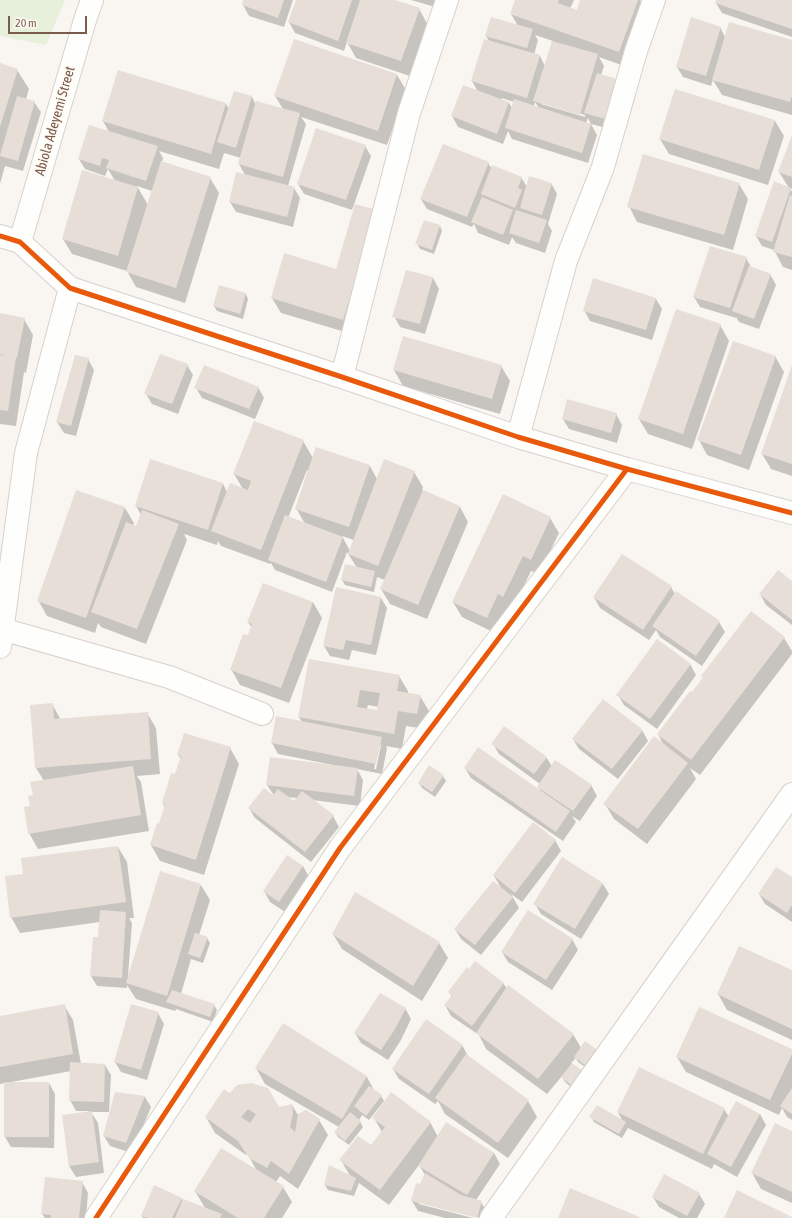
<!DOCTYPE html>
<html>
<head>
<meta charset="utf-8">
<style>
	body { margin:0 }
	#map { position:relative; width:792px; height:1218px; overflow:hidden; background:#f9f5f0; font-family:"Asap Condensed",sans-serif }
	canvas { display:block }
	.scale { position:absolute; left:8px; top:16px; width:79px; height:18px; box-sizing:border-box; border:2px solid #7a5c4d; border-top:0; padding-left:5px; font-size:12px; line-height:14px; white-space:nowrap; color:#7a5c4d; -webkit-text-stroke:3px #fffaf3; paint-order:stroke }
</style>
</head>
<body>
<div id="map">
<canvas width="792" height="1218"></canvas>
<div class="scale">20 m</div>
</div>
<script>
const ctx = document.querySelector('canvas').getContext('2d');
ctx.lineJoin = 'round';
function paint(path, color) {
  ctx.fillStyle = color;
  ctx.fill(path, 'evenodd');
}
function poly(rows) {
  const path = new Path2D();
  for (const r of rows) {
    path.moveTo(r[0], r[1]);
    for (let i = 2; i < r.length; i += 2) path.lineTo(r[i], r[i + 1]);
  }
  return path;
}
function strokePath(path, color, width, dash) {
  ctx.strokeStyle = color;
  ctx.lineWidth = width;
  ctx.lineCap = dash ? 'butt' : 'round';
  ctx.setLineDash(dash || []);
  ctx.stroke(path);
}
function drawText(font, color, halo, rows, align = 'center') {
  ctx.font = font + ' "Asap Condensed",sans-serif';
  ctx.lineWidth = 3;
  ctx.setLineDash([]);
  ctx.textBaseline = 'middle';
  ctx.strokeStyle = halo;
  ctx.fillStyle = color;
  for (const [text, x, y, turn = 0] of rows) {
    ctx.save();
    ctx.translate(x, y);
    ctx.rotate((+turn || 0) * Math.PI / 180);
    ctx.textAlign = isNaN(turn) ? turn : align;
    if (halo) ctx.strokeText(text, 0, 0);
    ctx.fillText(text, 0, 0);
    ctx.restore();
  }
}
paint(poly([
	[0,0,65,0,46,45,0,36]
]), '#e7f0db');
paint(poly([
	[245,0,293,0,284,27,249,16,243,5],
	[297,0,392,0,419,9,428,25,410,76,356,58,347,42,344,51,295,33,289,22],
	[411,0,441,0,439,8],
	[516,0,574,0,570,9,577,11,581,0,640,0,647,12,627,67,599,57,604,66,601,75,616,80,610,129,591,124,588,118,586,123,591,124,597,135,588,163,512,139,508,131,503,144,458,127,452,116,478,92,472,81,489,41,486,36,518,26,511,14],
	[535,35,553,41,545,66,540,56,534,55,538,40],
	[502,98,514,102,512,108,509,103,501,100],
	[535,102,539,108,534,106],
	[541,102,585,115,585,117,541,104],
	[717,0,792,0,792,37,722,13,716,3],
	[720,27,725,37,792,41,792,115,722,95,713,80,711,86,683,77,677,67],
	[0,64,17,70,29,89,26,99,34,102,41,112,23,171,5,166,0,184],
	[397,75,406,90,387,145,301,117,306,124,288,186,294,188,300,198,293,227,236,212,230,202,245,175,239,164,241,158,224,153,219,169,159,151,163,158,162,162,210,178,219,193,185,303,136,287,127,271,72,254,63,239,115,181,108,169,105,176,85,169,79,159,109,132,103,121,226,104,229,109,252,97,256,105,283,109,275,96],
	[137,186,152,191,148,205],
	[675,90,775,121,784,136,768,185,669,154,660,139],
	[792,138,792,189,790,188,792,192,792,270,783,267,774,250,762,246,756,236,789,188,779,172],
	[365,146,371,156,352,210,304,194,298,184],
	[488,163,492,169,521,177,527,187,551,183,557,194,548,224,552,231,545,253,516,243,512,237,509,245,478,233,474,224,472,227,427,209,421,199],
	[739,184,748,199,733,250,637,222,629,206],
	[376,211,352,334,281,313,272,298,336,270],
	[440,226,442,231,434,254,420,249,417,244],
	[746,258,751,267,770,274,776,285,759,329,739,322,736,317,736,318,700,307,694,297],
	[406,271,433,278,439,289,425,334,400,327,394,316],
	[246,294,248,299,243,319,217,311,214,306],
	[656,299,662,309,652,340,590,321,584,310],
	[0,314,24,319,33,335,26,373,24,372,16,426,0,424],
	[720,325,729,341,692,449,648,434,639,419],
	[403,338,501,366,510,381,500,414,403,386,394,370],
	[775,356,784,372,749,470,707,455,699,440],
	[88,359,94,370,76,436,64,433,57,422],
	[187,365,193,375,178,414,152,404,146,394],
	[792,367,792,476,771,469,762,454],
	[258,387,264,398,255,419,202,398,196,388],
	[616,414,622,425,617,443,569,429,563,419],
	[303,441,313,458,370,466,377,479,414,472,423,487,422,490,460,507,468,522,427,619,390,604,381,589,385,580,377,577,374,592,345,585,342,580,357,568,347,552,332,592,275,570,271,563,270,564,221,546,218,541,217,545,184,534,187,540,146,644,101,627,98,623,95,633,47,616,38,600,77,491,125,508,134,523,133,526,137,527,141,515,136,506,151,461,223,484,227,492,243,489,234,474],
	[307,470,308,471,296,508,305,524,288,518],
	[342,536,354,540,350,551],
	[550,518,559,533,539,574,531,571,512,611,507,609,495,633,462,617,453,602],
	[792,583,792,625,766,605,760,594],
	[671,587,675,594,719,622,725,632,702,666,660,637,656,630,649,640,600,608,594,597],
	[381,598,387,608,376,655,352,650,349,660,330,656,324,646],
	[313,602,322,618,289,703,240,685,231,669,249,637,252,628,248,622],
	[784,638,792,651,792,654,700,775,690,768,696,779,647,844,614,819,605,804,664,746,658,734,692,694],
	[310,660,399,676,408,691,408,694,420,696,429,711,426,729,406,726,402,749,386,746,387,748,382,774,357,769,363,780,360,806,312,800,333,816,339,827,311,862,255,818,249,808,275,797,267,785,333,766,333,765,278,754,272,743,277,717,302,722,299,717],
	[368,705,379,707,378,711,367,709],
	[379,745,381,745,376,769,374,769],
	[287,797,297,798,294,802],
	[690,664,696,675,657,729,624,705,618,695],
	[52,704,61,720,147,713,156,728,160,774,137,776,141,782,149,831,38,849,29,833,31,807,34,796,44,781,36,768],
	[642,730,648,741,618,779,579,749,573,739],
	[493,744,546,757,552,766,591,785,597,796,580,821,572,816,576,822,563,841,471,778,465,768,541,792,538,787,540,784,499,754],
	[230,748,239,764,204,875,160,861,151,845,165,808,163,803,176,775,181,759,178,755],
	[443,776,446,781,435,797,422,788,419,783],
	[555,840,561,851,522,902,511,894,519,908,481,955,461,939,455,929,501,888,494,876],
	[118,847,127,862,134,918,129,918,132,923,128,976,201,885,210,900,199,935,207,938,210,943,203,963,191,959,181,994,214,1005,217,1010,213,1022,176,1009,175,1011,136,999,127,985,127,988,97,986,91,976,99,938,100,922,20,933,11,917,24,875],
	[563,859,603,884,609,894,581,939,541,914,535,904],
	[303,866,309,877,285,912,270,902,264,891],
	[792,878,792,922,765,904,759,894],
	[333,934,439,943,448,958,422,1001,342,949],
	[572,939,578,950,552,990,508,962,502,952],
	[740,947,792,971,792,1040,727,1010,718,994],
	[503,983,507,989,573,1034,581,1048,586,1043,596,1050,598,1055,588,1069,578,1062,576,1058,571,1063,582,1072,574,1090,565,1082,562,1076,547,1094,486,1049,479,1035,451,1016,445,1005,452,997,449,992],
	[64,1005,73,1020,81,1064,105,1065,111,1075,109,1112,91,1112,98,1123,104,1173,76,1177,69,1166,63,1116,88,1113,88,1111,76,1111,70,1100,71,1071,11,1082,49,1083,55,1094,54,1148,11,1147,5,1137,5,1083,0,1084,0,1017],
	[405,1008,411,1019,401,1040,388,1060,361,1043,355,1033],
	[158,1013,164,1024,147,1080,121,1072,115,1062],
	[462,1045,468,1056,528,1101,537,1117,508,1158,445,1114,438,1101,435,1104,399,1079,393,1069],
	[792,1050,792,1120,787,1117,782,1108,779,1115,686,1072,677,1057],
	[256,1068,367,1077,375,1092,381,1096,384,1101,369,1120,362,1115,359,1120,363,1127,349,1145,338,1137,335,1132,339,1127,265,1084],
	[640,1068,724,1109,729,1117,760,1114,766,1125,737,1177,714,1164,712,1169,628,1128,622,1138,594,1122,591,1117,623,1122,618,1112],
	[115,1093,145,1097,151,1107,132,1153,110,1146,104,1136],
	[231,1095,279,1108,292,1105,298,1115,319,1120,328,1135,298,1189,280,1176,276,1182,283,1187,292,1202,282,1218,143,1218,142,1216,155,1186,182,1199,183,1202,205,1208,195,1191,257,1171,247,1153,246,1155,215,1133,206,1117],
	[374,1118,430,1122,438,1137,494,1153,500,1164,476,1200,481,1202,487,1212,481,1218,419,1202,419,1204,473,1218,445,1218,418,1211,412,1201,425,1175,419,1165,389,1205,359,1183,354,1196,328,1190,325,1185,350,1176,341,1160,372,1147,382,1132],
	[792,1132,792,1203,761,1189,752,1173],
	[82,1182,88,1193,86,1218,45,1218,42,1214],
	[699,1194,705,1204,697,1218,679,1218,659,1207,653,1197]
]), '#0003');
paint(poly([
	[243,0,284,0,278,18,242,5],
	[296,0,352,0,338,41,288,22],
	[360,0,395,0,420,8,401,61,346,43],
	[515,0,559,0,558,3,577,10,580,0,638,0,619,52,510,14],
	[716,0,792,0,792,29,715,3],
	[491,17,533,29,527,48,485,36],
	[691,17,721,27,706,76,676,67],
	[729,22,792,40,792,96,790,102,712,80],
	[294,39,397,74,378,131,274,96],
	[484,39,540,55,527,98,471,81],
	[552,41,598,54,580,115,533,101],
	[0,63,18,69,0,127],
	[118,70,226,103,211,154,102,121],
	[597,73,617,79,605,119,584,113],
	[463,85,509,102,497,134,451,116],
	[675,89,775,120,759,170,659,139],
	[234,91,252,96,236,148,217,142],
	[17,96,35,101,18,161,0,156],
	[514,99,591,124,582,153,505,128],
	[256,101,300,113,283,177,238,164],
	[89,125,158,146,146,181,106,168,109,160,102,158,100,166,78,159],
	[316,128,366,145,346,200,297,184],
	[792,135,792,177,778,172],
	[443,144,489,162,467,217,420,199],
	[643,154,740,183,724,235,627,207],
	[161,161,211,177,176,288,126,272],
	[492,165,522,177,518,188,522,190,515,208,481,194],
	[82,170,138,187,118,256,62,239],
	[236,172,295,187,287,217,229,202],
	[529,176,552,183,542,215,520,208],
	[774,181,791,188,772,242,755,236],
	[790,195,792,196,792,257,773,252],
	[482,197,513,210,503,235,471,222],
	[355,204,377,210,343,320,271,298,284,253,336,269],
	[516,210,547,220,539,243,509,233],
	[424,220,440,225,432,250,415,244],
	[710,246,747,257,730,308,693,297],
	[749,266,771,274,754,319,732,311],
	[406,270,433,277,420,324,392,317],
	[593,278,656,298,646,330,583,311],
	[219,285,246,293,240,314,213,306],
	[676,309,721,324,683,434,638,419],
	[0,313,25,318,17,358,16,357,8,411,0,410,0,355,6,356,0,354],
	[403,336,502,365,492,399,393,370],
	[733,341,776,356,741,455,697,440],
	[160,354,188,364,172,404,144,394],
	[75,355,89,358,71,426,56,422],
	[204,365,259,387,249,409,194,388],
	[792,365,792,464,761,454],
	[567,399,617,413,611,433,562,419],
	[254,421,304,440,261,550,211,531,230,483,248,490,251,481,233,474],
	[316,447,370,465,349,527,295,509],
	[150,459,223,483,208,530,135,506],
	[384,459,415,471,378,566,348,554],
	[76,490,125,507,86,618,37,601],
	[423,490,460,506,418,605,380,589],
	[503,494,551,517,531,560,523,556,503,597,498,594,487,618,452,602],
	[142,510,179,524,137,629,91,612,126,522,136,526],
	[285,515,343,537,326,582,268,560],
	[622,554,672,586,643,630,593,597],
	[345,564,375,571,371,587,341,580],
	[778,570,792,581,792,620,759,594],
	[263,583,313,602,281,688,230,670,243,634,248,635,252,624,247,622],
	[336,587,381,597,371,645,346,640,343,650,323,646],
	[676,591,720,621,696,656,652,626],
	[751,611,785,637,691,760,657,734,690,691,692,692,703,677,701,676],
	[657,639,691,664,650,719,616,695],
	[309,659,400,675,397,691,421,695,417,714,398,711,394,734,298,717],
	[360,690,380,693,377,710,357,707],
	[603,699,643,730,612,769,572,739],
	[53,703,54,719,148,712,151,759,35,768,30,705],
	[276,716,382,737,376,764,271,743],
	[504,726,547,757,534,774,491,744],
	[184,733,231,747,196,860,150,845,157,823,159,824,165,805,162,803,171,773,175,774,181,756,177,755],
	[654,736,688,763,638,829,603,804],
	[478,747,570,811,556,832,464,768],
	[270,757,358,768,354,796,266,785],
	[555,760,592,785,573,811,537,787],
	[429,765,444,775,432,792,418,783],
	[133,766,141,815,28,834,24,807,30,806,28,796,33,795,30,782],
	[264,788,273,795,278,789,294,801,302,791,334,815,305,852,248,808],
	[533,822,556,840,515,893,493,875],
	[118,846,126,902,10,918,5,876,23,874,21,858],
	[287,855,303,866,279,902,263,891],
	[562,857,603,883,575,929,533,904],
	[776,867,792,877,792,905,787,913,758,894],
	[160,871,201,884,167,996,126,983],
	[493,881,513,897,475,945,454,929],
	[355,892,440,942,413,986,332,934],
	[100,910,126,912,122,978,90,976,93,937,98,937],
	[528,910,573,939,546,980,501,952],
	[195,933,208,937,200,958,188,954],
	[739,946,792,970,792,1029,717,994],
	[475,961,504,983,472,1026,444,1005,452,995,448,992,467,967,469,969],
	[508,985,574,1034,538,1079,476,1033],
	[172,990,215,1004,210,1017,166,1002],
	[380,993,406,1008,395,1029,381,1050,354,1033],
	[65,1004,73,1054,0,1067,0,1016],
	[131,1004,159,1012,141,1070,114,1062],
	[699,1007,792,1049,792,1054,770,1100,676,1057],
	[426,1019,463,1045,429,1094,392,1069],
	[283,1023,367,1076,342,1119,255,1068],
	[585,1041,596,1049,585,1065,574,1057],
	[466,1054,529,1100,498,1143,435,1098],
	[70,1062,105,1064,104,1102,69,1101],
	[572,1063,583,1071,571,1085,561,1077],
	[639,1067,725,1108,703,1154,617,1112],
	[4,1082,49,1082,49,1137,4,1137],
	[251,1083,268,1088,279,1107,292,1104,293,1114,290,1127,295,1132,298,1114,306,1110,320,1119,289,1174,271,1161,267,1168,249,1158,238,1141,205,1117,224,1089,230,1093,237,1085],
	[248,1109,256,1114,250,1123,241,1117],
	[369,1086,382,1095,366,1116,354,1106],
	[792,1088,792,1114,780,1106],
	[115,1092,145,1096,126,1143,103,1136],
	[391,1092,431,1122,380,1190,339,1160,358,1136,371,1145,385,1127,372,1118],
	[736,1101,760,1114,731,1167,707,1154],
	[597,1105,626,1122,619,1134,589,1117],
	[92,1111,99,1162,69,1166,62,1115],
	[350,1112,361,1121,345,1141,334,1132],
	[446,1122,494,1153,467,1195,418,1166],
	[775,1123,792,1131,792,1192,751,1173],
	[221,1148,284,1186,264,1218,238,1218,194,1191],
	[329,1165,356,1178,351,1191,324,1185],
	[425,1173,461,1195,482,1201,477,1218,411,1201,416,1183,420,1184],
	[664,1174,700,1193,687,1216,652,1197],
	[45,1177,83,1181,79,1218,51,1218,51,1215,41,1214],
	[154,1185,182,1198,172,1218,149,1218,141,1216],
	[570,1188,642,1218,558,1218],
	[737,1190,792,1217,792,1218,724,1218],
	[183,1199,222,1214,220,1218,175,1218]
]), '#e6ded7');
const minor = poly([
	[0,236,20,242,70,288,342,377,518,437,627,469,792,513],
	[20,242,85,20,92,0],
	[342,377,409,113,447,0],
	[518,437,566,261,603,167,636,51,654,0],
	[2,629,169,677,262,714],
	[0,647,26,453,70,288],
	[96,1218,340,848,627,469],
	[491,1218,792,794]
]);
strokePath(minor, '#d7d1cb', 24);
strokePath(minor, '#fefefd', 22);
strokePath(poly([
	[0,236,20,242,70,288,342,377,518,437,627,469,792,513],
	[96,1218,340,848,627,469]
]), '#e8590c', 5);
drawText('14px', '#7a5c4d', '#fffaf3', [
	["Abiola Adeyemi Street",55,121,-74]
]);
</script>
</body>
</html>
